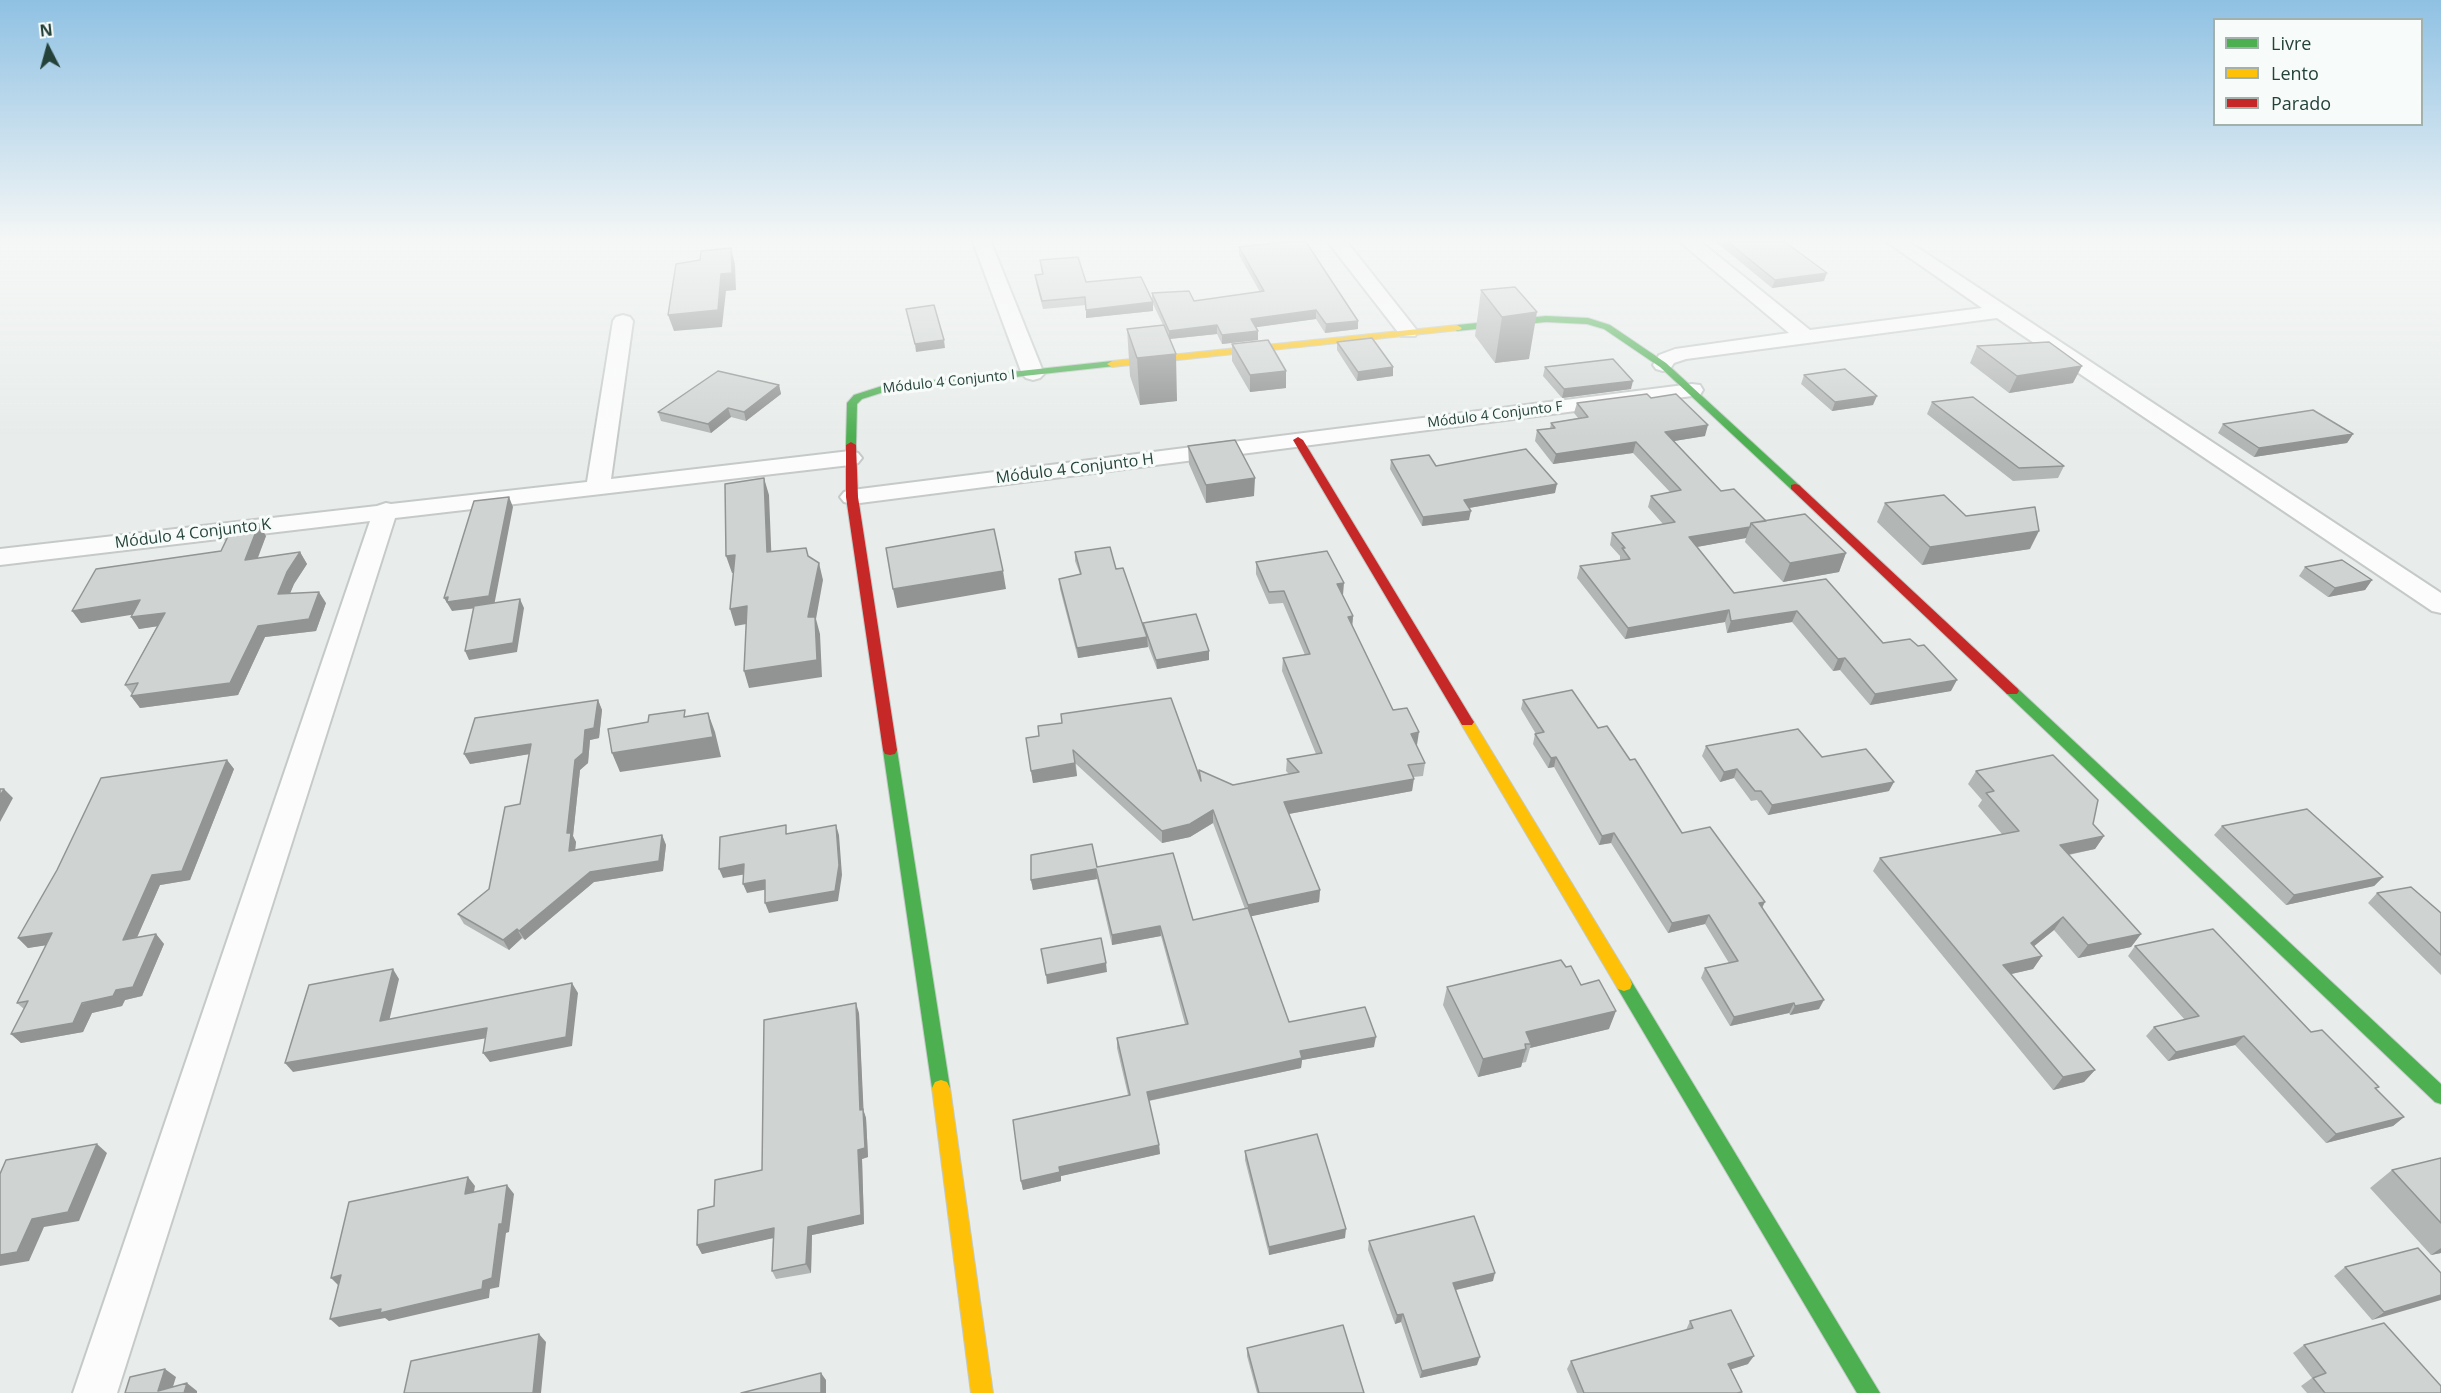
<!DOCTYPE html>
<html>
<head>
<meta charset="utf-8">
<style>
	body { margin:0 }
	#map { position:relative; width:2441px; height:1393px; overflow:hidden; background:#e8edeb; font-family:"Open Sans",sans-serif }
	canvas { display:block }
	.legend { position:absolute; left:2213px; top:18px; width:210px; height:108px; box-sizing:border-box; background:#f7fbf9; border:2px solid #a3b1ad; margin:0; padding:8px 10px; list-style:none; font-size:18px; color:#24423a }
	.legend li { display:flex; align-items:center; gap:12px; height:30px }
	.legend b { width:30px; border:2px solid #a3b1ad }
	.north { position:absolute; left:18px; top:18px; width:60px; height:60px; -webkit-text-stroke:4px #f7fbf9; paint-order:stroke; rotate:354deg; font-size:16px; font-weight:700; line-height:24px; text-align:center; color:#24423a }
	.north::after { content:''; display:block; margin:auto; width:21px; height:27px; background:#24423a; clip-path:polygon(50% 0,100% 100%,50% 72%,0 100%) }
</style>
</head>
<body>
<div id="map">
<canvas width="2441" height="1393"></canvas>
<ul class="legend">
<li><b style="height:8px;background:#4caf50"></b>Livre</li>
<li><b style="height:8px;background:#ffc107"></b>Lento</li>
<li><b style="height:8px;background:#c62828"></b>Parado</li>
</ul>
<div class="north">N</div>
</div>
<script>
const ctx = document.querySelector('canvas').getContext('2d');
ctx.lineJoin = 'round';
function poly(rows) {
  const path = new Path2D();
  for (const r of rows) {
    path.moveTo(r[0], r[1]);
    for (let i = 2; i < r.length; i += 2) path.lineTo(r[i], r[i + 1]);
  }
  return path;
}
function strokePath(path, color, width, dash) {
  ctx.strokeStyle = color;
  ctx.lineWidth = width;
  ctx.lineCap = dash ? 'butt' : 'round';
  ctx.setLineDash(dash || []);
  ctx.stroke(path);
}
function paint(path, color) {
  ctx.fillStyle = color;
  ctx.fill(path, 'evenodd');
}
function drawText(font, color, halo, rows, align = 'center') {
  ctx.font = font + ' "Open Sans",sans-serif';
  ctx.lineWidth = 6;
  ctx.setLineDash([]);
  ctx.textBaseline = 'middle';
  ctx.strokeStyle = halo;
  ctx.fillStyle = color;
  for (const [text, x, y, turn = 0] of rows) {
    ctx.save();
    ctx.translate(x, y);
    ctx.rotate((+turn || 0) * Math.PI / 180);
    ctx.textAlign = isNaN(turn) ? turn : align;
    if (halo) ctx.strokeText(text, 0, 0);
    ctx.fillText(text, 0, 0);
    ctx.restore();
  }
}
const street = poly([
	[973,242,991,242,1044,374,1040,378,1033,380,1026,378,1022,374,973,242],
	[1328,242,1347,242,1415,328,1418,332,1415,336,1401,336,1328,242],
	[1680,242,1701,242,1810,330,1982,308,1887,242,1909,242,2441,593,2441,613,2432,611,1997,318,1686,359,1674,363,1670,369,1663,371,1656,369,1653,365,1659,355,1675,349,1789,333,1680,242],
	[623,315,630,317,633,321,611,479,850,451,858,453,862,458,858,463,850,465,395,518,117,1393,73,1393,370,521,0,565,0,549,377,506,386,503,391,504,587,482,613,321,616,317,623,315],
	[1692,384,1700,385,1703,390,1700,395,852,504,844,502,840,497,844,492,852,490,1692,384]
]);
const fast = poly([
	[1546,316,1588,318,1610,325,1666,363,1801,487,1799,489,1791,489,1660,367,1604,329,1587,324,1546,322,1457,331,1452,328,1457,325,1546,316],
	[1112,361,1117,364,1115,366,887,391,862,399,857,404,856,445,851,448,846,445,847,403,854,395,882,386,1112,361],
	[2012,686,2017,688,2441,1084,2441,1104,2435,1102,2007,694,2005,691,2012,686],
	[890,745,895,746,897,750,950,1088,947,1094,941,1096,935,1094,932,1088,883,750,885,746,890,745],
	[1624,977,1630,979,1880,1393,1857,1393,1618,989,1616,984,1618,979,1624,977]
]);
const slow = poly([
	[1457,325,1462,328,1460,330,1112,367,1107,364,1112,361,1457,325],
	[1467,717,1472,719,1630,979,1632,984,1630,989,1624,991,1618,989,1460,722,1467,717],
	[941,1080,947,1082,950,1088,993,1393,971,1393,932,1088,935,1082,941,1080]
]);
const jam = poly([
	[1298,437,1303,440,1472,719,1474,722,1472,725,1462,725,1293,440,1298,437],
	[851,442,856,445,858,497,897,750,895,754,890,755,885,754,883,750,846,497,846,445,851,442],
	[1795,484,1799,485,2017,688,2019,691,2017,694,2007,694,1791,489,1791,485,1795,484]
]);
strokePath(street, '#c5cac8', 4);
strokePath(fast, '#c3cbc8', 2);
strokePath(slow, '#c3cbc8', 2);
strokePath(jam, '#c3cbc8', 2);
paint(street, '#fcfcfc');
paint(fast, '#4caf50');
paint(slow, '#ffc107');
paint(jam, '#c62828');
paint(poly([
	[1716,242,1792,242,1787,244,1824,281,1772,288],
	[1239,247,1358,329,1325,333,1316,319,1255,327,1258,340,1222,344,1217,334,1170,339,1177,401,1140,405,1130,376,1127,329,1163,325,1152,302,1152,293,1194,301,1260,292,1239,255],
	[1040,260,1086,282,1153,311,1086,318,1086,305,1043,309,1036,283,1035,275,1042,274],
	[1515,287,1529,359,1495,363,1475,336,1481,290],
	[1337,342,1393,367,1393,376,1357,381,1337,350],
	[1232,344,1286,371,1286,388,1250,392,1232,361],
	[1977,346,2073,383,2009,393,1970,363],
	[1545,367,1631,389,1562,398,1543,376],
	[1804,375,1873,405,1832,411,1801,384],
	[779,385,781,394,746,421,731,417,711,433,661,421,658,412],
	[1651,398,1705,436,1674,441,1721,491,1766,521,1846,553,1839,572,1783,582,1745,542,1746,538,1696,547,1734,593,1826,579,1883,643,1951,691,1870,705,1840,670,1833,671,1792,622,1727,633,1725,622,1625,639,1577,578,1580,566,1620,560,1620,556,1610,545,1612,533,1663,524,1648,507,1651,496,1670,492,1633,453,1553,464,1535,441,1537,430,1550,429,1551,423,1578,418,1574,413,1577,403],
	[1932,402,2064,466,2058,478,2013,481,1927,414],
	[2223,424,2353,434,2347,443,2254,457,2218,433],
	[1188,446,1254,496,1206,503,1189,464],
	[1391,460,1436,466,1555,493,1469,508,1469,520,1422,526,1390,469],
	[1885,503,1966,516,2030,549,1922,565,1877,522],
	[266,536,257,558,300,552,307,564,294,584,290,593,326,603,316,631,265,637,238,695,140,708,131,696,132,694,125,685,157,626,139,629,132,614,81,623,221,551],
	[1075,552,1116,569,1143,627,1143,623,1209,660,1157,669,1147,643,1148,647,1078,658,1060,589,1059,579,1080,574,1075,561],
	[1256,562,1343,595,1342,595,1353,616,1352,625,1393,710,1417,745,1416,745,1425,763,1423,776,1413,777,1412,791,1289,814,1320,890,1319,902,1251,916,1289,1022,1374,1047,1302,1060,1301,1068,1149,1101,1159,1145,1160,1154,1061,1176,1061,1181,1023,1190,1021,1181,1128,1095,1117,1048,1117,1038,1185,1024,1161,936,1112,945,1097,879,1033,890,1031,880,1097,867,1193,920,1245,909,1213,823,1190,837,1162,843,1076,764,1077,776,1033,783,1026,738,1039,736,1199,774,1199,770,1233,785,1289,774,1286,771,1287,759,1316,754,1282,671,1283,658,1305,655,1283,603,1269,604,1256,574],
	[2305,567,2372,580,2365,590,2328,597,2299,576],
	[598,700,602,710,599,738,590,740,588,763,580,770,573,836,576,842,575,850,662,835,666,845,663,871,594,882,525,940,522,938,509,950,464,924,458,914,489,889,520,804,529,754,470,764],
	[1523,700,1598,728,1630,760,1682,833,1762,908,1819,1009,1790,1015,1789,1013,1730,1026,1701,978,1705,968,1729,963,1705,924,1668,933,1611,843,1599,845,1554,767,1548,768,1533,744,1535,734,1536,734,1521,709],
	[1706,746,1822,757,1889,791,1768,815,1757,800,1751,801,1734,778,1720,782,1702,756],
	[227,760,234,769,190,880,160,885,137,937,156,934,164,944,142,996,125,1000,122,1006,92,1013,83,1032,21,1043,11,1034,24,1009,17,1003,46,945,28,948,18,938],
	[1976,771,2093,824,2104,836,2095,849,2069,855,2141,934,2131,947,2078,958,2054,930,2034,946,2042,956,2033,969,2011,974,2095,1070,2084,1082,2053,1090,1873,871,1880,858,2002,834,1978,806,1982,800,1968,784],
	[2222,826,2383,877,2374,886,2286,905,2214,835],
	[2377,893,2441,913,2441,975,2368,903],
	[2135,946,2311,1032,2376,1090,2404,1117,2393,1126,2326,1143,2235,1045,2168,1061,2146,1036,2154,1027,2185,1020,2128,956],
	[1566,967,1581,985,1609,1029,1530,1048,1526,1062,1522,1063,1521,1067,1478,1077,1443,1005,1447,987],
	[859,1013,863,1109,866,1118,868,1157,862,1159,864,1224,812,1235,811,1273,776,1279,772,1271,773,1238,702,1254,697,1245,714,1206,762,1170],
	[1245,1151,1345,1238,1269,1255,1245,1160],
	[2441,1158,2441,1253,2431,1255,2370,1188,2392,1170],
	[1369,1241,1493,1281,1456,1290,1477,1365,1420,1378,1401,1322,1395,1324,1368,1250],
	[2345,1267,2441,1273,2372,1320,2334,1276],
	[1690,1321,1748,1364,1731,1369,1742,1392,1741,1393,1577,1393,1567,1369,1571,1361,1686,1330],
	[2304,1345,2441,1393,2307,1393,2301,1386,2312,1378,2293,1353],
	[1247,1348,1364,1393,1257,1393,1247,1356]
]), '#b2b6b5');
paint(poly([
	[731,248,735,264,736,290,726,291,722,327,674,331,668,315,721,274],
	[1827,273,1824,281,1772,288,1775,280],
	[1153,302,1153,311,1086,318,1086,310],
	[1316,310,1316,319,1251,328,1251,319],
	[1537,312,1529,359,1495,363,1502,317],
	[1358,321,1358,329,1325,333,1326,324],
	[1217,325,1217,334,1169,339,1169,331],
	[1258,331,1258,340,1222,344,1222,335],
	[944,340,945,348,916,352,915,344],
	[1176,354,1177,401,1140,405,1137,358],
	[2082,366,2073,383,2009,393,2017,376],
	[1393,367,1393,376,1357,381,1358,372],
	[1286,371,1286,388,1250,392,1250,375],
	[1633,381,1631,389,1562,398,1564,389],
	[779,385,781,394,746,421,744,412],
	[1877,396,1873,405,1832,411,1835,402],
	[728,408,731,417,711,433,708,424],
	[1708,425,1705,436,1662,443,1665,432],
	[2353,434,2347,443,2254,457,2259,448],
	[1636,442,1633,453,1553,464,1556,454],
	[764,478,769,495,772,569,767,552],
	[1255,478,1254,496,1206,503,1206,485],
	[1557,484,1555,493,1463,509,1464,500],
	[509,497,513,507,494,606,452,611,444,598],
	[1471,511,1469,520,1422,526,1423,517],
	[259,524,266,536,253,571,245,560],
	[1750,527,1746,538,1686,549,1689,537],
	[2039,531,2030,549,1922,565,1930,547],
	[300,552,307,564,294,584,285,606,278,594,287,572],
	[1846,553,1839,572,1783,582,1790,563],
	[735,555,740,572,732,573,726,556],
	[819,563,823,580,816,619,820,634,822,677,749,688,744,671,808,617],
	[1003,571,1006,589,897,608,893,589],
	[2372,580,2365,590,2328,597,2335,588],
	[1344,583,1343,595,1336,597,1337,584],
	[319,592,326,603,316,631,265,637,238,695,140,708,131,696],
	[520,599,524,608,517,652,469,660,465,651],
	[140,600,149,612,81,623,72,611],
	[747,606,752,623,735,626,730,609],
	[1729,610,1725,622,1625,639,1628,628],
	[1797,611,1792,622,1727,633,1731,621],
	[165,613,173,624,139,629,131,617],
	[1353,616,1352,629,1348,617],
	[1147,637,1148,647,1078,658,1077,648],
	[1209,651,1209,660,1157,669,1156,660],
	[1845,658,1840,670,1833,671,1838,659],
	[1957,680,1951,691,1870,705,1875,694],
	[598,700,602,710,599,738,590,740,588,763,580,770,573,836,576,842,574,860,569,851,567,833,575,760,585,730],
	[708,713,715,732,721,757,620,772,612,753],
	[1419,732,1417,745,1409,746,1411,734],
	[531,744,536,753,470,764,464,754],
	[1556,757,1554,767,1548,768,1551,758],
	[227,760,234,769,190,880,160,885,132,949,123,940,152,875],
	[1075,763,1077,776,1033,783,1031,771],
	[1737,769,1734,778,1720,782,1724,772],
	[1414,779,1412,791,1283,815,1284,802],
	[1894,782,1889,791,1768,815,1772,805],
	[4,789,13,798,0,822,0,796],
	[1213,810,1213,823,1190,837,1162,843,1162,831],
	[836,825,839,835,842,875,838,901,769,913,765,903],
	[1614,833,1611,843,1599,845,1602,836],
	[662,835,666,845,663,871,594,882,525,940,519,931,590,872],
	[2104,836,2095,849,2051,858,2060,845],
	[744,864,747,874,723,878,719,869],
	[1096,869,1097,879,1033,890,1031,880],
	[2383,877,2374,886,2286,905,2294,895],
	[765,880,769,889,747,893,743,884],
	[1320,890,1319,902,1248,917,1248,905],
	[1765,902,1760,912,1759,903],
	[1709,915,1705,924,1668,933,1672,923],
	[2063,917,2054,930,2022,956,2031,943],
	[1160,926,1161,936,1112,945,1112,935],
	[517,929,522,938,509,950,503,940],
	[52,933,61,943,28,948,18,938],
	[156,934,164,944,142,996,125,1000,122,1006,92,1013,83,1032,21,1043,11,1034,116,990],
	[2141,934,2131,947,2078,958,2088,945],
	[2042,956,2033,969,1994,978,2003,965],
	[1106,963,1107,972,1047,984,1046,975],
	[393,969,399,979,387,1030,380,1021],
	[572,983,578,993,572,1046,490,1062,483,1053],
	[1824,1000,1819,1009,1790,1015,1795,1006],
	[856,1003,859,1013,864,1119,860,1110],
	[1794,1003,1789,1013,1730,1026,1734,1017],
	[1616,1011,1609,1029,1530,1048,1531,1044,1525,1044,1526,1049,1521,1067,1478,1077,1483,1059,1526,1032],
	[487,1028,493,1037,293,1072,285,1063],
	[2244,1036,2235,1045,2168,1061,2176,1052],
	[1376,1037,1374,1047,1302,1060,1301,1068,1147,1101,1147,1092,1300,1051],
	[2095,1070,2084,1082,2053,1090,2063,1077],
	[863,1109,866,1118,868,1157,862,1159,864,1224,812,1235,811,1273,806,1264,808,1227,858,1150],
	[2404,1117,2393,1126,2326,1143,2336,1134],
	[97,1144,107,1153,79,1221,44,1227,29,1261,0,1266,0,1255],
	[1159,1145,1160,1154,1061,1176,1061,1181,1023,1190,1021,1181,1059,1167],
	[468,1177,475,1186,472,1203,465,1194],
	[507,1185,514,1194,509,1232,506,1233,499,1287,490,1289,489,1298,389,1321,385,1318,339,1327,330,1319,483,1281,499,1224],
	[774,1228,778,1237,702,1254,697,1245],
	[1346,1229,1345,1238,1269,1255,1269,1247],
	[2441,1248,2441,1253,2431,1255],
	[1495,1273,1493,1281,1451,1291,1453,1283],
	[341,1275,339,1286,331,1278],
	[2441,1295,2441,1300,2372,1320,2384,1312],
	[1403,1314,1401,1322,1395,1324,1397,1315],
	[539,1334,546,1342,541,1393,533,1393],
	[1754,1356,1748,1364,1723,1372,1728,1364],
	[1480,1357,1477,1365,1420,1378,1422,1371],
	[165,1369,176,1377,171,1393,158,1391],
	[821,1373,826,1380,826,1393,821,1393],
	[187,1383,197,1391,197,1393,184,1393]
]), '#919493');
const building = poly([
	[1282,242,1306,242,1358,321,1326,324,1316,310,1251,319,1258,331,1222,335,1217,325,1169,331,1152,293,1189,291,1194,301,1264,291,1239,247,1282,242],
	[1728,242,1785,242,1827,273,1775,280,1728,242],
	[731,248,732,273,721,274,718,310,668,315,676,264,700,260,701,251,731,248],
	[1078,257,1086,282,1141,277,1153,302,1086,310,1085,297,1042,301,1035,275,1043,274,1040,260,1078,257],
	[1515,287,1537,312,1502,317,1481,290,1515,287],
	[934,305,944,340,915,344,906,309,934,305],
	[1164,325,1176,354,1137,358,1127,329,1164,325],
	[1372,338,1393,367,1358,372,1337,342,1372,338],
	[1268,340,1286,371,1250,375,1232,344,1268,340],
	[2049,342,2082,366,2017,376,1977,346,2049,342],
	[1613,359,1633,381,1564,389,1545,367,1613,359],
	[1845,369,1877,396,1835,402,1804,375,1845,369],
	[718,371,779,385,744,412,728,408,708,424,658,412,718,371],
	[1647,394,1651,398,1676,394,1708,425,1665,432,1721,491,1734,489,1766,521,1751,523,1750,527,1689,537,1734,593,1826,579,1883,643,1910,639,1918,646,1924,645,1957,680,1875,694,1845,658,1838,659,1797,611,1731,621,1729,610,1628,628,1580,566,1630,559,1622,548,1625,548,1612,533,1675,522,1651,496,1681,490,1636,442,1556,454,1537,430,1555,428,1551,423,1588,417,1577,403,1647,394],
	[1973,397,2064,466,2019,468,1932,402,1973,397],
	[2313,410,2353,434,2259,448,2223,424,2313,410],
	[1235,440,1255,478,1206,485,1188,446,1235,440],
	[1526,449,1557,484,1464,500,1471,511,1423,517,1391,460,1429,455,1436,466,1526,449],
	[764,478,767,552,806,548,808,556,819,563,808,617,815,617,817,660,744,671,747,606,730,609,735,555,726,556,725,484,764,478],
	[1944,495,1966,516,2035,507,2039,531,1930,547,1885,503,1944,495],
	[509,497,489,596,447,602,448,597,444,598,474,501,509,497],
	[1805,514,1846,553,1790,563,1751,523,1805,514],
	[259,524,245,560,300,552,287,572,278,594,319,592,309,619,258,626,230,683,131,696,138,683,125,685,165,613,131,617,140,600,72,611,96,569,221,551,232,528,259,524],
	[994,529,1003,571,893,589,886,548,994,529],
	[1110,547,1116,569,1123,568,1147,637,1077,648,1059,579,1081,574,1075,552,1110,547],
	[1327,551,1344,583,1337,584,1353,616,1348,617,1393,710,1407,708,1419,732,1411,734,1425,763,1408,765,1414,779,1284,802,1320,890,1248,905,1213,810,1190,824,1162,831,1073,750,1075,763,1031,771,1026,738,1039,736,1038,726,1062,723,1061,714,1171,698,1201,781,1199,770,1233,785,1299,772,1287,759,1322,753,1283,658,1310,654,1284,591,1269,592,1256,562,1327,551],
	[2342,560,2372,580,2335,588,2305,567,2342,560],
	[520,599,513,643,465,651,474,606,520,599],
	[1196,614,1209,651,1156,660,1143,623,1196,614],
	[1572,690,1598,728,1607,726,1630,760,1635,759,1682,833,1710,827,1765,902,1759,903,1824,1000,1795,1006,1794,1003,1734,1017,1705,968,1738,961,1709,915,1672,923,1614,833,1602,836,1556,757,1551,758,1535,734,1544,732,1523,700,1572,690],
	[598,700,594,728,585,730,583,753,575,760,567,833,571,833,569,851,662,835,659,861,590,872,519,931,517,929,503,940,458,914,489,889,505,807,520,804,531,744,464,754,475,718,598,700],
	[685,710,684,717,708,713,713,737,612,753,608,729,648,722,649,715,685,710],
	[1798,729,1822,757,1866,749,1894,782,1772,805,1761,791,1755,791,1737,769,1724,772,1706,746,1798,729],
	[2053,755,2098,800,2093,824,2104,836,2060,845,2141,934,2088,945,2063,917,2031,943,2042,956,2003,965,2095,1070,2063,1077,1880,858,2019,831,1986,793,1994,791,1976,771,2053,755],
	[227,760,182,871,152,875,123,940,156,934,133,987,116,990,113,996,82,1003,73,1023,11,1034,28,1001,17,1003,52,933,18,938,57,870,101,778,227,760],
	[0,789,4,789,0,796,0,789],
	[2307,809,2383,877,2294,895,2222,826,2307,809],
	[786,825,786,834,836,825,839,865,835,891,765,903,765,880,743,884,744,864,719,869,720,837,786,825],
	[1092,844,1097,867,1173,853,1193,920,1248,908,1289,1022,1365,1007,1376,1037,1300,1051,1302,1058,1147,1092,1159,1145,1059,1167,1060,1172,1021,1181,1013,1120,1130,1095,1117,1038,1188,1024,1160,926,1112,935,1096,869,1031,880,1031,855,1092,844],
	[2411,887,2441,913,2441,955,2377,893,2411,887],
	[2213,929,2311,1032,2322,1030,2379,1087,2375,1088,2404,1117,2336,1134,2244,1036,2176,1052,2154,1027,2199,1016,2135,946,2213,929],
	[1101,938,1106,963,1046,975,1041,949,1101,938],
	[1561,960,1566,967,1571,966,1581,985,1599,980,1616,1011,1526,1032,1531,1044,1525,1044,1526,1049,1483,1059,1447,987,1561,960],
	[393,969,380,1021,572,983,566,1037,483,1053,487,1028,285,1063,309,985,393,969],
	[856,1003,860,1110,863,1109,865,1148,858,1150,861,1215,808,1227,806,1264,772,1271,774,1228,697,1245,698,1210,714,1206,715,1180,762,1170,764,1020,856,1003],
	[1317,1134,1346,1229,1269,1247,1245,1151,1317,1134],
	[97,1144,68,1212,32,1219,17,1252,0,1255,0,1174,6,1160,97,1144],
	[2441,1158,2441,1223,2392,1170,2441,1158],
	[468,1177,465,1194,507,1185,502,1224,499,1224,492,1278,483,1281,482,1289,380,1313,381,1309,330,1319,341,1275,331,1278,349,1202,468,1177],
	[1474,1216,1495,1273,1453,1283,1480,1357,1422,1371,1403,1314,1397,1315,1369,1241,1474,1216],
	[2418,1248,2441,1273,2441,1295,2384,1312,2345,1267,2418,1248],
	[1731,1310,1754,1356,1728,1364,1742,1392,1737,1393,1584,1393,1571,1361,1693,1328,1690,1321,1731,1310],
	[2384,1323,2441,1386,2441,1393,2325,1393,2313,1378,2326,1373,2304,1345,2384,1323],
	[1343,1325,1364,1393,1259,1393,1247,1348,1343,1325],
	[539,1334,533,1393,404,1393,411,1361,539,1334],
	[165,1369,158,1391,187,1383,184,1393,125,1393,130,1377,165,1369],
	[821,1373,821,1393,741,1393,821,1373]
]);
paint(building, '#cfd4d2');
strokePath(building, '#919493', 1.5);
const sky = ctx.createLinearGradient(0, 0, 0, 437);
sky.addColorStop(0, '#8fc1e3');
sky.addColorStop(0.55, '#f5f7f6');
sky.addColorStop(1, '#f5f7f600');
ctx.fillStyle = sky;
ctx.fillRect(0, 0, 2441, 437);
drawText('14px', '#24423a', '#f7fbf9', [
	["Módulo 4 Conjunto I",949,382,-6],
	["Módulo 4 Conjunto F",1495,415,-7]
]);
drawText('16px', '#24423a', '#f7fbf9', [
	["Módulo 4 Conjunto H",1075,469,-7],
	["Módulo 4 Conjunto K",193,534,-7]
]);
</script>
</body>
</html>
